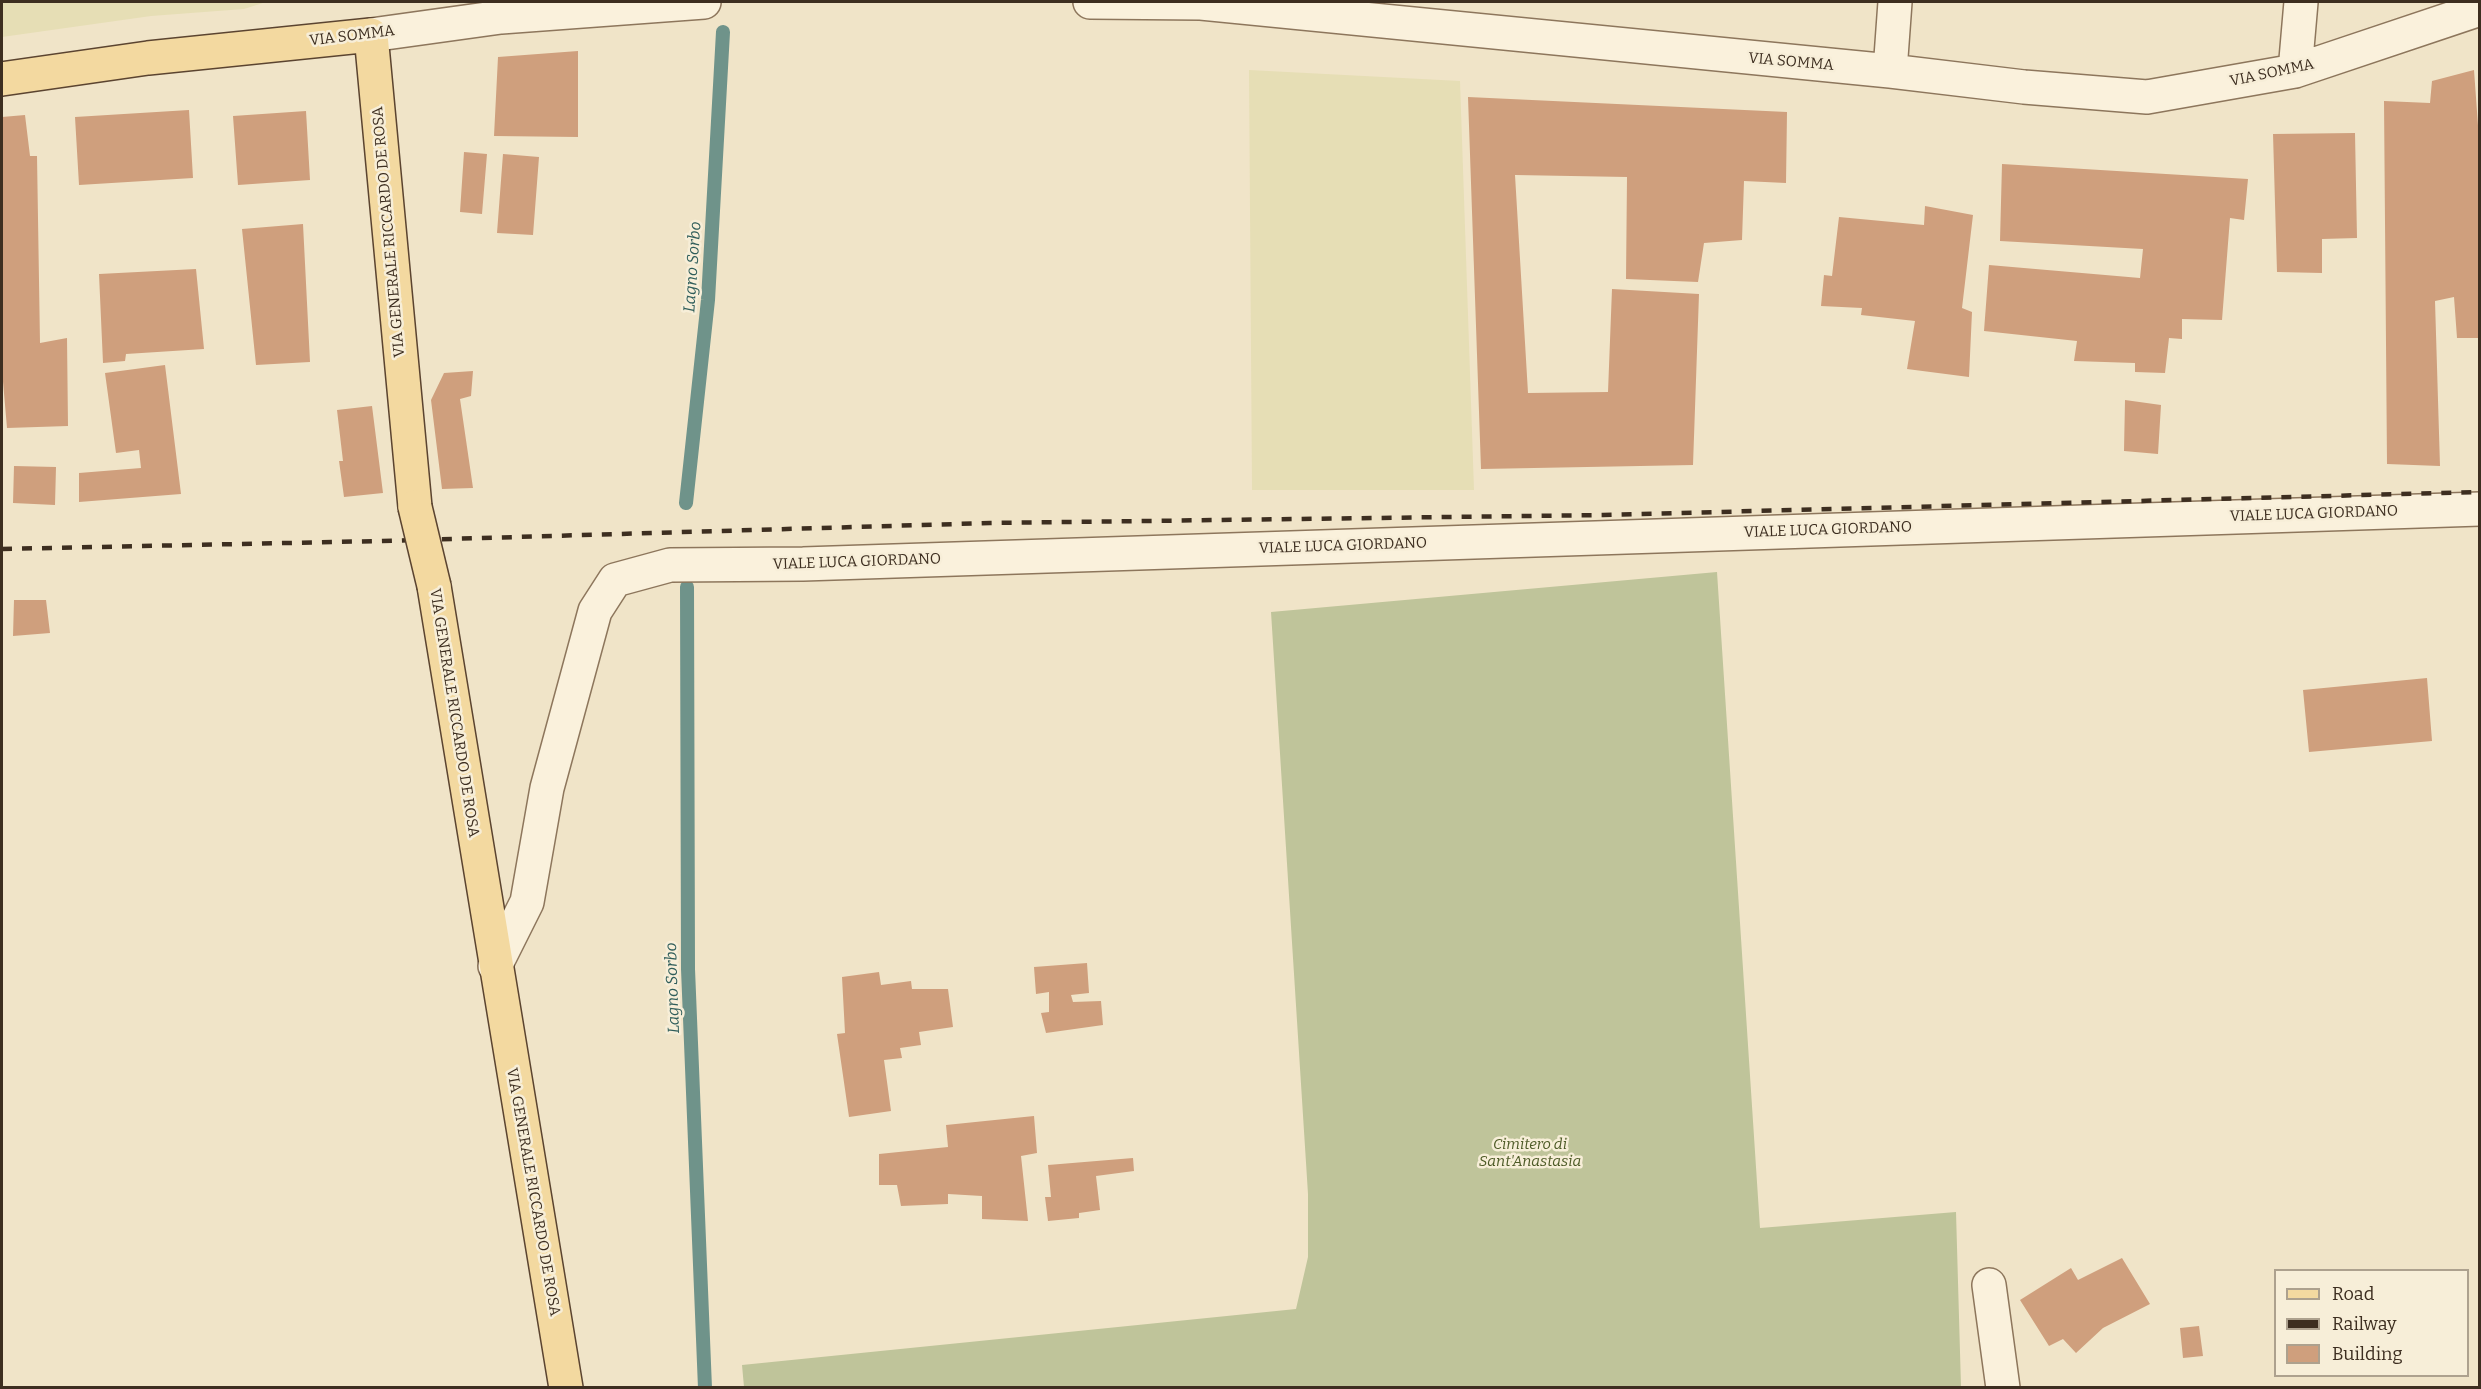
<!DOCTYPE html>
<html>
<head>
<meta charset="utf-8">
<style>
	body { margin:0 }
	#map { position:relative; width:2481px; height:1389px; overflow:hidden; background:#f0e4c8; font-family:Bitter,serif }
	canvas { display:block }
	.frame { position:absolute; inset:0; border:3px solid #3d2e20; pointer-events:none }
	.legend { position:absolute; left:2274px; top:1269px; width:195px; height:108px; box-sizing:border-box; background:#f7eed8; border:2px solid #ada18e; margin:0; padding:8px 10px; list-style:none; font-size:18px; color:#3d2e20 }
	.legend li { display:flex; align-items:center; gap:12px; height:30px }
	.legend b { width:30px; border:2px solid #ada18e }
</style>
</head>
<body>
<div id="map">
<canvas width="2481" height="1389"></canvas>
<div class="frame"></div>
<ul class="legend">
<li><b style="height:8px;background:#f3d9a0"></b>Road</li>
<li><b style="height:8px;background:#3d2e20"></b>Railway</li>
<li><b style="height:16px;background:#cf9f7d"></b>Building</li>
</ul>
</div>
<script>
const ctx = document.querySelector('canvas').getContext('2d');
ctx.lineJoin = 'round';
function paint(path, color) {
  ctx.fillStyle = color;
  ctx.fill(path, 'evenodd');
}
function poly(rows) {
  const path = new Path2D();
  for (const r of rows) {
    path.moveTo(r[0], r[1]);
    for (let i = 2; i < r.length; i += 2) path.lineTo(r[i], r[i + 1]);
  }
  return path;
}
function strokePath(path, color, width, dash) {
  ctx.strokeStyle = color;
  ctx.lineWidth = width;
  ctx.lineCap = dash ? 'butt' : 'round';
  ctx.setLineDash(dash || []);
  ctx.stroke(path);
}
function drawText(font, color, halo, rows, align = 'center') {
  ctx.font = font + ' Bitter,serif';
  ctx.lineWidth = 5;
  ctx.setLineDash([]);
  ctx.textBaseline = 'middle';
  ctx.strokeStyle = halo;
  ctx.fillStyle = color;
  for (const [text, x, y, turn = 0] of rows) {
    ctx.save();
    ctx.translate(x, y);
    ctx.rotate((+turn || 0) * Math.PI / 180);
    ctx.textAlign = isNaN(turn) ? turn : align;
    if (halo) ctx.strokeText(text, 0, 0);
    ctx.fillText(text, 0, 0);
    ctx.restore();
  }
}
paint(poly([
	[2,2,266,2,244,9,151,16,2,37],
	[1249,70,1460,81,1474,490,1252,490]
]), '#e6deb5');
paint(poly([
	[1717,572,1760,1228,1956,1212,1961,1387,744,1387,742,1365,1296,1309,1308,1257,1308,1194,1271,612]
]), '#bfc49a');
strokePath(poly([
	[686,503,708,300,723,32],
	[687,587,688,969,705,1388]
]), '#6f938a', 14);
paint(poly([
	[578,51,578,137,494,136,498,57],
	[2474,70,2480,153,2480,338,2457,338,2454,297,2435,301,2440,466,2387,464,2384,101,2430,103,2432,81],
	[1468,97,1787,112,1786,183,1744,181,1742,240,1704,243,1698,282,1626,279,1627,177,1515,175,1528,393,1608,392,1612,289,1699,294,1693,465,1481,469],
	[189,110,193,178,79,185,75,117],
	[306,111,310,180,238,185,233,116],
	[25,115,30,156,37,156,40,343,67,338,68,426,7,428,2,370,2,117],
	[2355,133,2357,238,2322,239,2322,273,2277,272,2273,134],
	[464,152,487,154,482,214,460,212],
	[503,154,539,157,533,235,497,233],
	[2002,164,2248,179,2244,220,2230,218,2222,320,2182,319,2182,339,2169,338,2165,373,2135,372,2135,363,2074,361,2077,341,1984,331,1989,265,2140,278,2143,249,2000,241],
	[1925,206,1973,215,1962,308,1972,312,1969,377,1907,369,1915,321,1861,315,1862,308,1821,306,1824,275,1832,276,1839,217,1924,225],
	[303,224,310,362,256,365,242,229],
	[196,269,204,349,126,354,125,361,103,363,99,274],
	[165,365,181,494,79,502,79,473,141,468,139,450,116,453,105,373],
	[473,371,471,396,460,399,473,488,442,489,431,400,444,373],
	[2125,400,2161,405,2158,454,2124,451],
	[372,406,383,493,344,497,339,461,343,461,337,410],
	[14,466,56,467,55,505,13,503],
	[14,600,46,600,50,633,13,636],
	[2427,678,2432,741,2309,752,2303,690],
	[1087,963,1089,993,1071,995,1073,1002,1101,1001,1103,1025,1046,1033,1041,1013,1049,1012,1049,992,1036,994,1034,967],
	[879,972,881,985,911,981,912,989,948,989,953,1027,919,1032,921,1045,900,1048,902,1058,884,1060,891,1111,849,1117,837,1034,845,1033,842,977],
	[1034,1116,1037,1153,1021,1156,1028,1221,982,1219,982,1196,948,1194,948,1204,901,1206,897,1185,879,1185,879,1154,948,1147,946,1125],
	[1133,1158,1134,1171,1096,1176,1100,1210,1079,1213,1079,1218,1048,1221,1045,1197,1051,1197,1048,1165],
	[2122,1258,2150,1304,2103,1328,2076,1353,2063,1339,2049,1346,2020,1300,2071,1268,2078,1280],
	[2199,1326,2203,1356,2183,1358,2180,1328]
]), '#cf9f7d');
const minor = poly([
	[1090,2,1201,3,1890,71,2024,87,2147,97,2295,71,2480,9],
	[371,35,501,17,704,2],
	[1890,71,1895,2],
	[2295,71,2301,2],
	[495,966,527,902,547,788,595,611,615,580,670,565,803,564,2480,509],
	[1989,1285,2003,1388]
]);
const major = poly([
	[2,79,148,58,371,35,415,507],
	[434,586,566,1388]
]);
strokePath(minor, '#8d765c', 36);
strokePath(major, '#5b4430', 36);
strokePath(minor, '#faf1dc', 33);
strokePath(major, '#f3d9a0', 33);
strokePath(poly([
	[2,549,381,541,990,523,1603,515,2480,492]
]), '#3d2e20', 4.5, [10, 10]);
const majorBridge = poly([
	[415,507,434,586]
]);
strokePath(majorBridge, '#5b4430', 36, []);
strokePath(majorBridge, '#f3d9a0', 33);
drawText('15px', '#3d2e20', '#f7eed8', [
	["VIA SOMMA",352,36,-7],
	["VIA SOMMA",1791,62,5],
	["VIA SOMMA",2272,73,-12],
	["VIA GENERALE RICCARDO DE ROSA",389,232,-95],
	["VIALE LUCA GIORDANO",2314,514,-2],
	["VIALE LUCA GIORDANO",1828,530,-2],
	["VIALE LUCA GIORDANO",1343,546,-2],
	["VIALE LUCA GIORDANO",857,562,-2],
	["VIA GENERALE RICCARDO DE ROSA",454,713,81],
	["VIA GENERALE RICCARDO DE ROSA",533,1192,80]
]);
drawText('italic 15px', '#4d5a26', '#f7eed8', [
	["Cimitero di",1530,1145],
	["Sant'Anastasia",1530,1162]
]);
drawText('italic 16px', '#2f5d5a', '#f7eed8', [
	["Lagno Sorbo",693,267,-86],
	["Lagno Sorbo",673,988,-92]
]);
</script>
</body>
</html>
